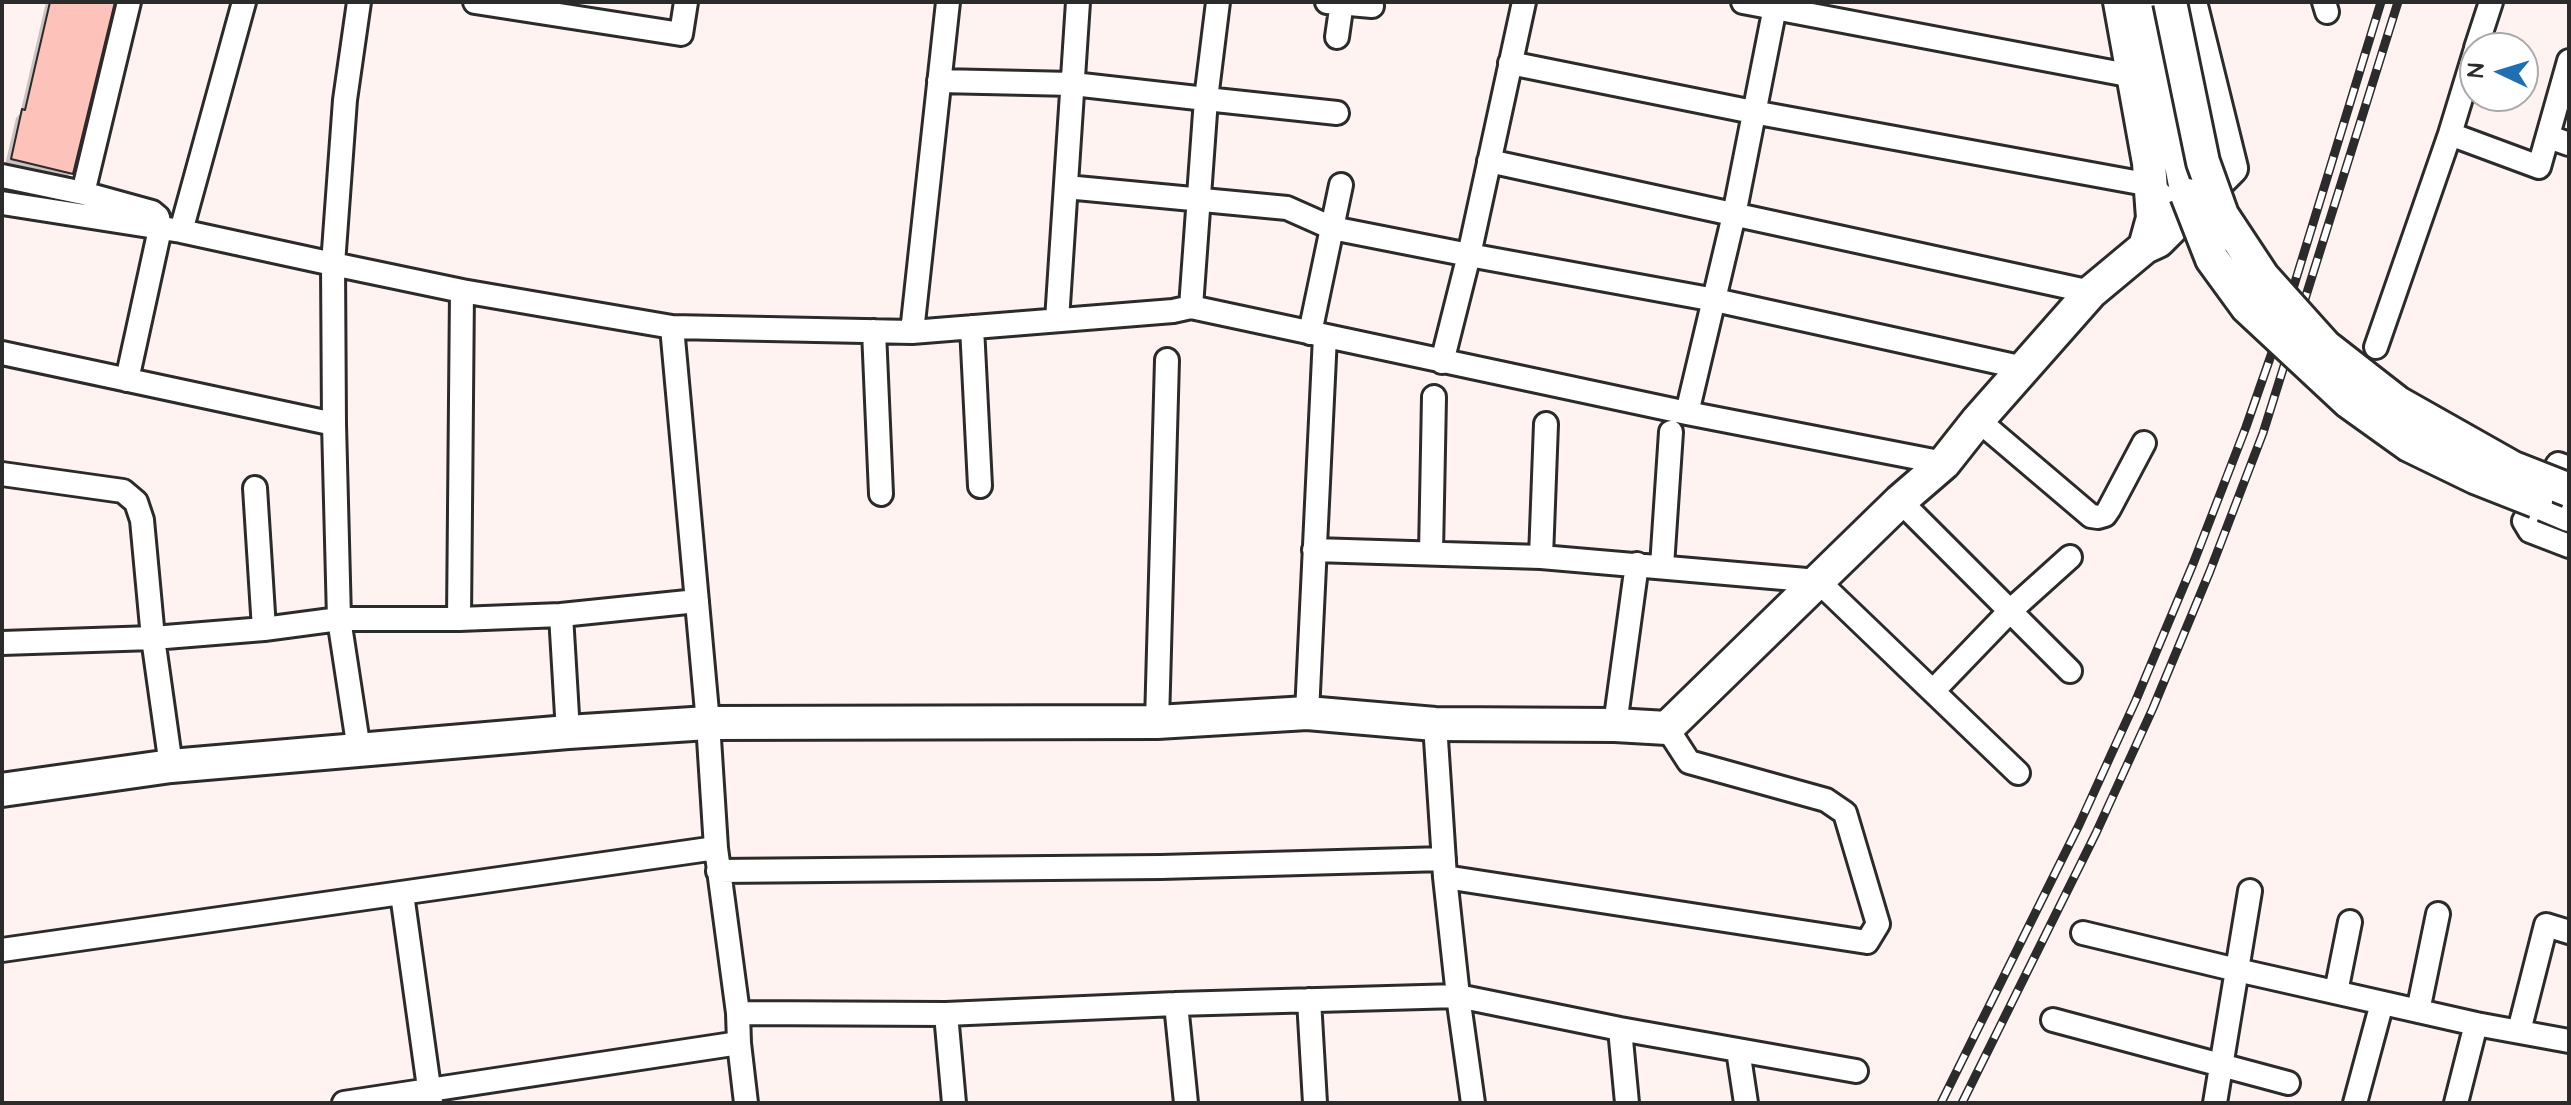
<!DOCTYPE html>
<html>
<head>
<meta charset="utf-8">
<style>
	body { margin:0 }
	#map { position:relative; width:2571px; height:1105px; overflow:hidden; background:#fff3f1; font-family:"Architects Daughter",sans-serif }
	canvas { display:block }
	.frame { position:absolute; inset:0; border:4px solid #2b2b2b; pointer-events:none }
	.north { position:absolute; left:2459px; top:32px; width:80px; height:80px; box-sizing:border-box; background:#fff; border:2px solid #aaa; border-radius:50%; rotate:274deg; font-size:22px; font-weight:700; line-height:32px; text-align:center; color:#2b2b2b }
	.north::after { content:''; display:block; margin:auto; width:28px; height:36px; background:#1f6fb2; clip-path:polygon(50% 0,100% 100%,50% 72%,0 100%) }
</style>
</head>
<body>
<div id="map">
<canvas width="2571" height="1105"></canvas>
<div class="frame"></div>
<div class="north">N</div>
</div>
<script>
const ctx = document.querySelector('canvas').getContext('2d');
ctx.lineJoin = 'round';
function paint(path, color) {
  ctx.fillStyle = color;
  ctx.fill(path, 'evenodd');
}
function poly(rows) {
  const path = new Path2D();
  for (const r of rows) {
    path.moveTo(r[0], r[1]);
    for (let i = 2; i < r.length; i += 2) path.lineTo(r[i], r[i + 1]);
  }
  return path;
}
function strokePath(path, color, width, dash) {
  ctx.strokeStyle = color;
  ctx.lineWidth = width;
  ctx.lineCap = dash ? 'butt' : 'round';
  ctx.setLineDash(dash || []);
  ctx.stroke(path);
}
paint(poly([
	[46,2,113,2,71,173,65,180,5,165,16,118,20,114]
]), '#0003');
const building = poly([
	[50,2,115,2,73,174,11,159,22,109,25,110,50,2]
]);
paint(building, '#fdc2ba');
strokePath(building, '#2b2b2b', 2);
const street = poly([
	[475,2,681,34,686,2],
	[1218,2,1206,99,1337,113],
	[1327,2,1372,6],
	[1743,2,2133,76],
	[2324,2,2327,12],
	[1337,37,1342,2],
	[2476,48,2491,2],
	[1510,63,1753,112,2151,185,2183,216],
	[939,81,1073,84,1206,99,1191,307],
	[2450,134,2539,167,2569,61],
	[2549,137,2569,144],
	[1489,161,2091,292],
	[2,176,83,193],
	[1066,187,1287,208,1332,228,1469,255,1524,2],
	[2,203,181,231,333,264,345,100,359,2],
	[181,231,244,2],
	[1057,320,1078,2],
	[672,327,708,723,716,848,738,1013,739,1043,746,1103],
	[972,327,980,486],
	[874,331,881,494],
	[912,332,948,2],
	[1310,333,1341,185],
	[2376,347,2450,134,2475,52],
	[2,353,334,424],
	[1442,362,1469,255,1715,300,2024,368],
	[127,380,160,229,158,217,152,212,83,193,129,2],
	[1687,413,1734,215,1776,2],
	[1978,420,2091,516,2098,517,2105,515,2109,509,2144,443],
	[2569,468,2558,464,2524,521,2530,531,2569,546],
	[2,474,123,491,136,502,142,520,153,638,171,766],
	[255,488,264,629],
	[1900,501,2070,671],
	[1314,550,1541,557,1818,581,2018,773],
	[1431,553,1434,397],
	[1541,557,1546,424],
	[1662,566,1671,432],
	[561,615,697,601],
	[459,619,462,291],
	[2,643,153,638,264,629,339,619,459,619,561,615,568,732],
	[1933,691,2010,611,2070,557],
	[1307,713,1325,336],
	[1157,722,1167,360],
	[1435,724,1445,877,1458,996,1473,1103],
	[1615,725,1637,564],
	[359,750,339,619,334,424,333,264,462,291,672,327,912,332,1173,311,1191,307,1687,413,1944,463],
	[718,871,1161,867,1444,859],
	[1445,877,1867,942,1878,924,1845,813,1826,800,1689,762,1667,728],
	[402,894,431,1102],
	[2083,933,2237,970,2476,1024,2569,1041],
	[2,950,716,848],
	[2336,992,2350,922],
	[1309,1000,1315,1103],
	[1176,1004,1186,1103],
	[2418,1011,2438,914],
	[738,1013,946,1014,1176,1004,1458,996,1620,1029,1856,1071],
	[946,1014,954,1103],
	[2053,1020,2288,1083],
	[1620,1029,1627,1103],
	[2519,1031,2546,925,2569,932],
	[1738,1050,1746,1103],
	[344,1103,739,1043],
	[2215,1103,2250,891],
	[2355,1103,2382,1003],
	[2456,1103,2476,1024]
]);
const secondary = poly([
	[2120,2,2149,163,2153,218,2145,247],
	[2149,2,2187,195],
	[2536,501,2569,515],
	[2,790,171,766,568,732,708,723,1157,722,1307,713,1435,724,1615,725,1667,728,1900,501,1944,463,1978,420,2091,292,2145,247,2158,241,2231,168,2190,2]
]);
strokePath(street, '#2b2b2b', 28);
strokePath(secondary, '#2b2b2b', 38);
strokePath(street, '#fff', 22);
strokePath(secondary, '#fff', 32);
const rail = poly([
	[1941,1103,2079,825,2136,700,2193,564,2246,427,2284,318,2381,2],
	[1962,1103,2096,833,2153,708,2210,571,2263,433,2398,2]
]);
strokePath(rail, '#2b2b2b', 9);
strokePath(rail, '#fff', 6, [18]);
const secondaryBridge = poly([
	[2170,2,2203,162,2222,215,2263,277,2325,346,2398,403,2513,468,2569,490],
	[2187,195,2212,259,2247,307,2349,402,2409,445,2475,477,2536,501]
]);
strokePath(secondaryBridge, '#2b2b2b', 38, []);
strokePath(secondaryBridge, '#fff', 32);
</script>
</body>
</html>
